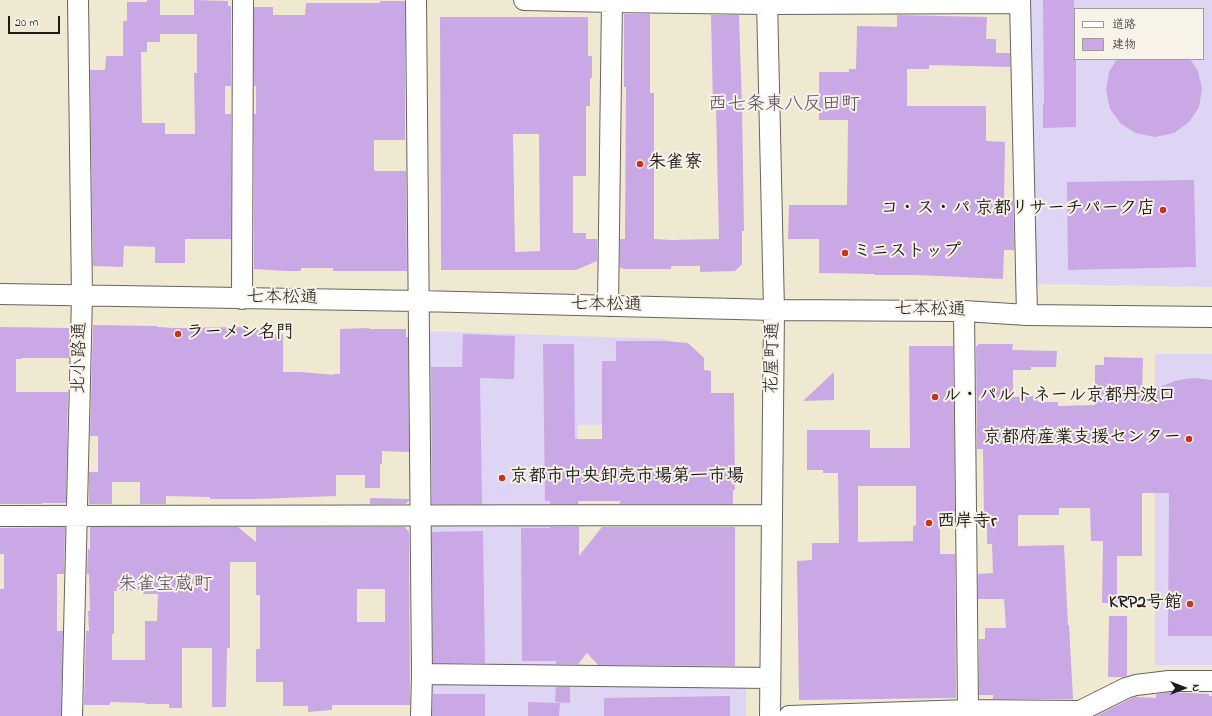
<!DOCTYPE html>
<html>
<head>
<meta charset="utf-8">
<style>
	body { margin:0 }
	#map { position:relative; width:1212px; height:716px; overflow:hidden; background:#f0e9d2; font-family:"Indie Flower","Klee One",sans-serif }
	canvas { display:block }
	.legend { position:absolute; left:1074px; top:8px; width:130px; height:52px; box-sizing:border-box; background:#f7f3e8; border:1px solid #9f9d96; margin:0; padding:5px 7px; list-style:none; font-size:12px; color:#1c1c1c }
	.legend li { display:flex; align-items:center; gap:8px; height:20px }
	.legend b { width:20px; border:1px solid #9f9d96 }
	.north { position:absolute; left:1164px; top:668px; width:40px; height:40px; -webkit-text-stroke:3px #f7f3e8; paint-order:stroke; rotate:90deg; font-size:11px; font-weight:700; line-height:16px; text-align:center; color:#1c1c1c }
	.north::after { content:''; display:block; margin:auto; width:14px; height:18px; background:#1c1c1c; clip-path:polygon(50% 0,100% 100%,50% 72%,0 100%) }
	.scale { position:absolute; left:8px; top:16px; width:52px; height:18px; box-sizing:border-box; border:2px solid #1c1c1c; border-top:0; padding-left:5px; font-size:12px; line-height:14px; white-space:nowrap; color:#1c1c1c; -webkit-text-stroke:3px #f7f3e8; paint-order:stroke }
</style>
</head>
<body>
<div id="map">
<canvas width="1212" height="716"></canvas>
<ul class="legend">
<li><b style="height:5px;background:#fff"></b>道路</li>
<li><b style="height:11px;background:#caa8e5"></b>建物</li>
</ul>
<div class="north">N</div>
<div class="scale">20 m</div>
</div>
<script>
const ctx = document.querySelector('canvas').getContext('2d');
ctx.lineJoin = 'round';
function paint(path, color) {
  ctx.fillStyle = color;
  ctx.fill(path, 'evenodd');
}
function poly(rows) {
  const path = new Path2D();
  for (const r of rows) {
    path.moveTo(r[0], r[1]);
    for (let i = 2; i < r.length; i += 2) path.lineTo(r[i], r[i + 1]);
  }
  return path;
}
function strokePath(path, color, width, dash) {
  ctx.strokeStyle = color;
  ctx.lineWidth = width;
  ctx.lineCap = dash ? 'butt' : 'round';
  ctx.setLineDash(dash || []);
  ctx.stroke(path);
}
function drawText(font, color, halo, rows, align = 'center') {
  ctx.font = font + ' "Indie Flower","Klee One",sans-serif';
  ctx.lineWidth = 4;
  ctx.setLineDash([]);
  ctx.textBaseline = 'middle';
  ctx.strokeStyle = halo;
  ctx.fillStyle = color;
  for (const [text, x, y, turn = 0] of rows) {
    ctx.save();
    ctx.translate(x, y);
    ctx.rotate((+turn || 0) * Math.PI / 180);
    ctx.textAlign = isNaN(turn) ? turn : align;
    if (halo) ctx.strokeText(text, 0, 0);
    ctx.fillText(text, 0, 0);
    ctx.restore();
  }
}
paint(poly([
	[1027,0,1212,0,1212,287,1035,284],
	[1075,9,1203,9,1203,59,1075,59],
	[424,331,666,339,667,423,578,425,580,685,746,686,746,716,429,716],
	[1155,354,1212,354,1212,665,1155,665]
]), '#ded5f5');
paint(poly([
	[147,0,160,0,160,15,194,15,194,0,228,1,228,6,231,6,231,86,225,86,225,114,231,114,231,239,185,239,185,263,155,263,155,247,124,246,123,267,93,266,90,70,105,70,106,56,123,56,123,21,127,21,127,2,147,2],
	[160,34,197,34,197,73,194,73,195,134,165,134,165,123,142,123,141,52,147,52,147,42,160,42],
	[1043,0,1074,0,1075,59,1076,59,1076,127,1043,128,1043,104,1044,104],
	[380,1,403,1,405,2,405,140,374,140,374,169,375,171,406,171,407,271,333,271,333,268,301,268,301,271,287,271,254,269,254,114,256,114,256,86,254,86,254,7,273,7,273,15,305,15,306,3,380,3],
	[624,14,650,14,650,93,654,93,654,239,671,240,719,239,716,107,713,107,711,15,739,15,742,106,744,231,742,231,742,264,735,271,700,272,700,266,671,266,671,269,623,269,623,268,620,268,620,239,625,239,626,87,624,87],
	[897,15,987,17,986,39,996,39,996,53,1010,53,1010,67,929,65,929,69,907,69,907,106,986,106,986,141,1005,142,1004,201,1013,201,1014,241,1014,250,1004,250,1003,279,916,275,874,275,874,274,819,273,819,239,788,239,789,205,847,205,848,120,819,120,819,72,849,72,849,69,856,69,857,26,897,27],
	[440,17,588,17,588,56,592,56,592,78,590,78,590,106,586,106,586,176,573,176,573,233,586,233,586,239,597,239,597,261,576,270,441,270],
	[513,134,539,134,540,251,515,252],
	[1117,59,1190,59,1198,71,1202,89,1199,107,1189,122,1174,133,1155,137,1136,133,1121,124,1110,109,1106,90,1109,72],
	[1194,180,1196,267,1068,270,1067,182],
	[93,325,157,326,157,327,174,328,246,327,246,329,270,329,270,334,283,334,283,372,302,372,334,375,334,374,340,374,340,329,369,328,369,329,406,329,406,337,408,337,409,452,382,451,382,464,380,464,380,488,365,488,365,475,336,475,336,496,256,499,210,499,210,497,166,496,166,504,140,504,140,482,112,482,112,504,89,504,89,472,98,472,98,436,90,436],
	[0,327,70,328,69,358,22,358,22,359,16,359,16,392,68,392,66,503,41,503,43,504,0,504],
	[463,334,515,336,514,379,480,378,482,504,432,504,431,367,462,367],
	[616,341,666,341,688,343,704,358,704,370,711,371,711,393,734,393,735,490,733,490,733,504,619,504,621,501,578,501,578,504,550,504,550,501,545,501,543,344,574,344,575,439,602,439,602,361,616,361],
	[978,344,1013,344,1012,350,1057,351,1056,367,1031,367,1031,370,1013,370,1013,397,1038,396,1038,402,1058,402,1058,406,1095,405,1095,365,1104,365,1104,357,1143,358,1142,394,1175,381,1185,379,1195,378,1212,380,1212,636,1168,636,1169,493,1142,493,1142,556,1117,556,1117,603,1102,603,1103,541,1091,541,1090,508,1059,508,1059,515,1018,515,1018,546,1064,545,1068,625,1069,625,1073,699,993,699,993,695,979,695,979,639,985,639,985,628,1006,628,1004,599,978,599,978,574,993,573,992,544,987,544,987,515,984,515,983,449,977,449,976,346,978,346],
	[909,346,953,346,955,521,940,521,940,554,955,554,956,698,799,700,797,561,812,560,812,543,839,543,838,473,823,473,823,470,807,470,807,430,870,430,870,448,910,448],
	[858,486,916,486,916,525,913,526,913,541,858,542],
	[834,372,834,400,803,401],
	[370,498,409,499,409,500,406,504,370,504],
	[65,527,64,574,57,574,57,631,63,631,61,716,0,716,0,589,4,589,4,554,0,554,0,528],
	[90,527,238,527,256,542,256,527,405,527,409,532,410,705,332,705,332,710,308,712,308,706,283,706,283,682,256,682,256,649,260,649,260,595,256,595,256,562,230,562,230,648,227,648,226,707,212,707,212,648,182,648,182,708,169,708,169,704,145,704,145,703,110,702,110,705,84,705,86,631,89,631,88,611,90,611,89,574,87,574,88,548,90,551],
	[357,589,385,589,385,622,357,622],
	[143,590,143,594,158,594,157,621,145,621,145,660,112,660,112,634,114,634,114,591],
	[550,527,579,527,579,556,602,527,735,527,735,666,598,665,587,653,578,664,556,664,556,661,522,661,521,528,550,528],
	[483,531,485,663,433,663,432,532],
	[1109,616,1127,616,1127,676,1122,677,1108,677],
	[556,687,570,687,570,703,555,702],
	[1170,692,1209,694,1209,696,1212,696,1212,716,1096,716,1130,699,1135,697,1156,698,1156,694],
	[433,694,485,694,485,716,432,716],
	[730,696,730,716,604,716,604,698],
	[528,702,560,703,559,716,528,716]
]), '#caa8e5');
const minor = poly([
	[416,0,422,674,421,716],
	[524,0,612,2,767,4,1020,3],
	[767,0,774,310,770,716],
	[1020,0,1027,315],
	[0,294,419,301,774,310,964,311,1027,315,1212,317],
	[242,299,243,0],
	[608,306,612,0],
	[964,311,968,710],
	[0,516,772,515],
	[422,674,770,678],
	[72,716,82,296,78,0],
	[789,716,968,710,1080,711,1126,688,1136,685,1169,681,1212,681]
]);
strokePath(minor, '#66645c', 22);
strokePath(minor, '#fff', 20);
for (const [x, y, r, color] of [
	[640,164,4,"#c8321e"],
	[1163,210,4,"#c8321e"],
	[845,253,4,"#c8321e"],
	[178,334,4,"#c8321e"],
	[935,397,4,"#c8321e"],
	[1189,439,4,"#c8321e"],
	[502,478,4,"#c8321e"],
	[929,523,4,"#c8321e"],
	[1190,604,4,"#c8321e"]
]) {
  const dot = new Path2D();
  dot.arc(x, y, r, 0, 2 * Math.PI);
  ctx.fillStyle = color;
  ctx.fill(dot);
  strokePath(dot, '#f7f3e8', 1.5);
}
drawText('bold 18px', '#1c1c1c', '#f7f3e8', [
	["朱雀寮",648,164],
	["コ・ス・パ 京都リサーチパーク店",1155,210,"right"],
	["ミニストップ",853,253],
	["ラーメン名門",186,334],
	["ル・パルトネール京都丹波口",943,397],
	["京都府産業支援センター",1181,439,"right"],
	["京都市中央卸売市場第一市場",510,478],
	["西岸寺r",937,523],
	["KRP2号館",1182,604,"right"]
], 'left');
drawText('18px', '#1c1c1c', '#f7f3e8', [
	["七本松通",282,299,1],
	["七本松通",606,306,1],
	["七本松通",930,311,1],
	["北小路通",81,358,-89],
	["花屋町通",774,358,-89]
]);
drawText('19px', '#594d62', '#f7f3e8', [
	["西七条東八反田町",784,106],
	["朱雀宝蔵町",165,586]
]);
</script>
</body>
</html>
